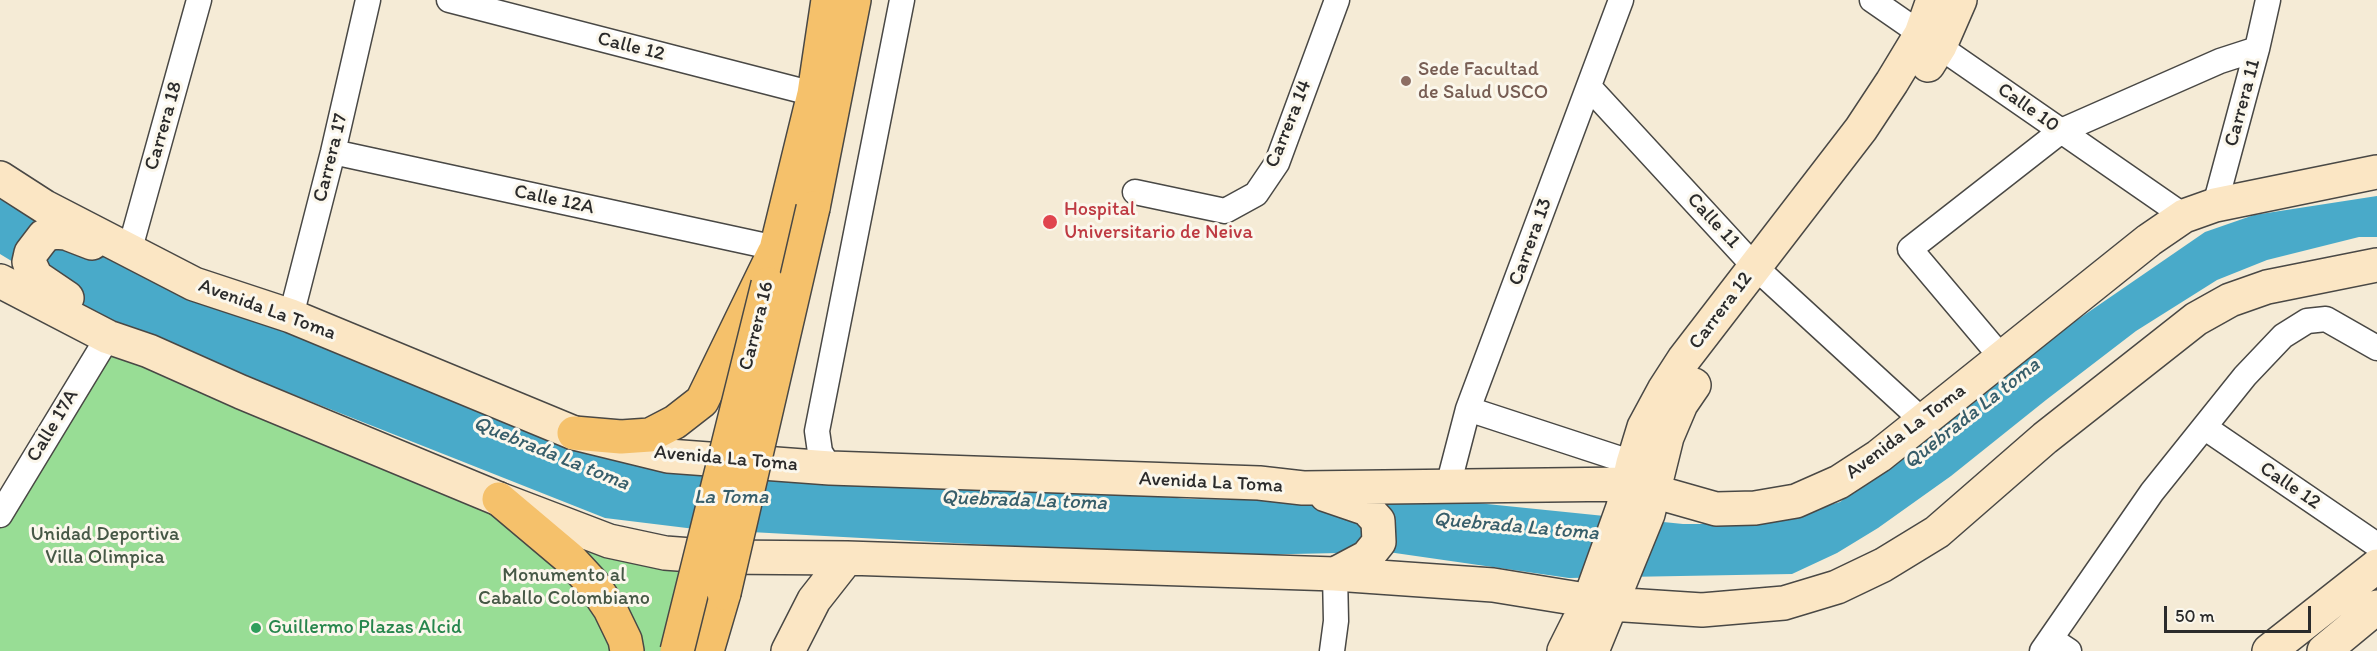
<!DOCTYPE html>
<html>
<head>
<meta charset="utf-8">
<style>
	body { margin:0 }
	#map { position:relative; width:2377px; height:651px; overflow:hidden; background:#f5ebd6; font-family:Itim,sans-serif }
	canvas { display:block }
	.scale { position:absolute; left:2164px; top:606px; width:147px; height:27px; box-sizing:border-box; border:3px solid #2b2b2b; border-top:0; padding-left:8px; font-size:18px; line-height:21px; white-space:nowrap; color:#2b2b2b; -webkit-text-stroke:4px #fbf7ec; paint-order:stroke }
</style>
</head>
<body>
<div id="map">
<canvas width="2377" height="651"></canvas>
<div class="scale">50 m</div>
</div>
<script>
const ctx = document.querySelector('canvas').getContext('2d');
ctx.lineJoin = 'round';
function paint(path, color) {
  ctx.fillStyle = color;
  ctx.fill(path, 'evenodd');
}
function poly(rows) {
  const path = new Path2D();
  for (const r of rows) {
    path.moveTo(r[0], r[1]);
    for (let i = 2; i < r.length; i += 2) path.lineTo(r[i], r[i + 1]);
  }
  return path;
}
function strokePath(path, color, width, dash) {
  ctx.strokeStyle = color;
  ctx.lineWidth = width;
  ctx.lineCap = dash ? 'butt' : 'round';
  ctx.setLineDash(dash || []);
  ctx.stroke(path);
}
function drawText(font, color, halo, rows, align = 'center') {
  ctx.font = font + ' Itim,sans-serif';
  ctx.lineWidth = 6;
  ctx.setLineDash([]);
  ctx.textBaseline = 'middle';
  ctx.strokeStyle = halo;
  ctx.fillStyle = color;
  for (const [text, x, y, turn = 0] of rows) {
    ctx.save();
    ctx.translate(x, y);
    ctx.rotate((+turn || 0) * Math.PI / 180);
    ctx.textAlign = isNaN(turn) ? turn : align;
    if (halo) ctx.strokeText(text, 0, 0);
    ctx.fillText(text, 0, 0);
    ctx.restore();
  }
}
paint(poly([
	[107,343,688,555,662,651,0,651,0,515]
]), '#98dd95');
paint(poly([
	[0,182,603,457,649,468,738,462,1189,499,1348,501,1428,498,1683,524,1765,524,1840,502,2045,342,2205,232,2254,215,2377,196,2377,237,2359,237,2267,260,2217,280,2136,331,2046,400,1951,476,1878,528,1837,553,1792,574,1569,578,1388,552,1195,556,695,529,605,518,115,324,0,254]
]), '#49aac9');
const street = poly([
	[449,0,814,94],
	[1872,0,2184,216],
	[1589,87,1754,266,1923,421],
	[333,152,776,248],
	[1135,192,1225,211,1256,194,1277,163,1337,0],
	[2215,205,2257,49,2268,0],
	[129,252,199,0],
	[291,316,333,152,368,0],
	[2002,358,1910,249,2061,131,2220,61,2257,49],
	[1468,409,1633,463],
	[2204,427,2377,545],
	[830,468,820,452,817,431,902,0],
	[1448,486,1468,409,1621,0],
	[0,515,108,337],
	[2051,639,2069,651],
	[1332,651,1336,621,1335,574],
	[2042,651,2152,492,2245,376,2283,336,2307,321,2326,319,2377,348]
]);
const secondary = poly([
	[1928,65,1940,46,1960,0],
	[0,178,45,207,194,284,291,316,574,433,668,456,830,468,1259,483,1303,488,1628,484,1716,509,1755,508,1796,501,1839,482,1879,456,2149,240,2184,216,2215,205,2377,172],
	[0,281,108,337,149,351,241,392,499,499,609,541,665,553,718,557,847,558,1335,574,1493,585,1610,604,1702,610,1784,603,1837,587,1883,565,1937,532,2045,438,2196,319,2230,300,2267,287,2377,265],
	[67,298,36,277,29,262,31,253,44,236,54,232,66,233,92,243],
	[1326,495,1367,509,1378,521,1379,542,1367,557,1335,574],
	[788,651,814,600,847,558],
	[1564,651,1590,599,1623,507,1633,463,1644,427,1664,390,1684,359,1861,129,1892,82,1921,34,1933,0],
	[1592,651,1648,514,1667,437,1681,404,1694,385],
	[2269,651,2377,566],
	[2324,651,2377,607]
]);
const primary = poly([
	[813,208,854,0],
	[770,274,814,94,828,0],
	[574,433,621,437,650,435,675,422,702,401,774,253],
	[499,499,569,558,593,584,610,609,625,640,627,651],
	[707,651,724,593]
]);
strokePath(street, '#494845', 27);
strokePath(secondary, '#494845', 36);
strokePath(primary, '#494845', 36);
strokePath(street, '#fff', 24);
strokePath(secondary, '#fbe6c4', 33);
strokePath(primary, '#f5c16b', 33);
const primaryBridge = poly([
	[724,593,813,208],
	[677,651,768,284]
]);
strokePath(primaryBridge, '#494845', 36, []);
strokePath(primaryBridge, '#f5c16b', 33);
for (const [x, y, r, color] of [
	[1406,81,6,"#8d6e63"],
	[1050,222,8,"#e0444e"],
	[256,628,6,"#2e9e5b"]
]) {
  const dot = new Path2D();
  dot.arc(x, y, r, 0, 2 * Math.PI);
  ctx.fillStyle = color;
  ctx.fill(dot);
  strokePath(dot, '#fbf7ec', 2);
}
drawText('20px', '#2b2b2b', '#fbf7ec', [
	["Calle 12",631,47,14],
	["Carrera 11",2243,103,-75],
	["Calle 10",2028,108,35],
	["Carrera 14",1289,124,-68],
	["Carrera 18",164,126,-74],
	["Carrera 17",331,158,-76],
	["Calle 12A",554,200,12],
	["Calle 11",1713,221,47],
	["Carrera 13",1531,242,-70],
	["Avenida La Toma",267,310,20],
	["Carrera 12",1721,311,-53],
	["Carrera 16",757,326,-76],
	["Calle 17A",53,426,-59],
	["Avenida La Toma",1906,432,-37],
	["Avenida La Toma",726,459,5],
	["Avenida La Toma",1211,483,3],
	["Calle 12",2290,486,34]
]);
drawText('20px', '#785e54', '#fbf7ec', [
	["Sede Facultad",1418,70],
	["de Salud USCO",1418,93]
], 'left');
drawText('20px', '#be3a42', '#fbf7ec', [
	["Hospital",1064,210],
	["Universitario de Neiva",1064,233]
], 'left');
drawText('20px', '#465846', '#fbf7ec', [
	["Unidad Deportiva",105,535],
	["Villa Olimpica",105,558],
	["Monumento al",564,576],
	["Caballo Colombiano",564,599]
]);
drawText('20px', '#27864d', '#fbf7ec', [
	["Guillermo Plazas Alcid",268,628]
], 'left');
drawText('italic 21px', '#375e6a', '#fbf7ec', [
	["Quebrada La toma",1972,414,-38],
	["Quebrada La toma",551,454,22],
	["La Toma",731,498],
	["Quebrada La toma",1024,501,2],
	["Quebrada La toma",1516,527,5]
]);
</script>
</body>
</html>
